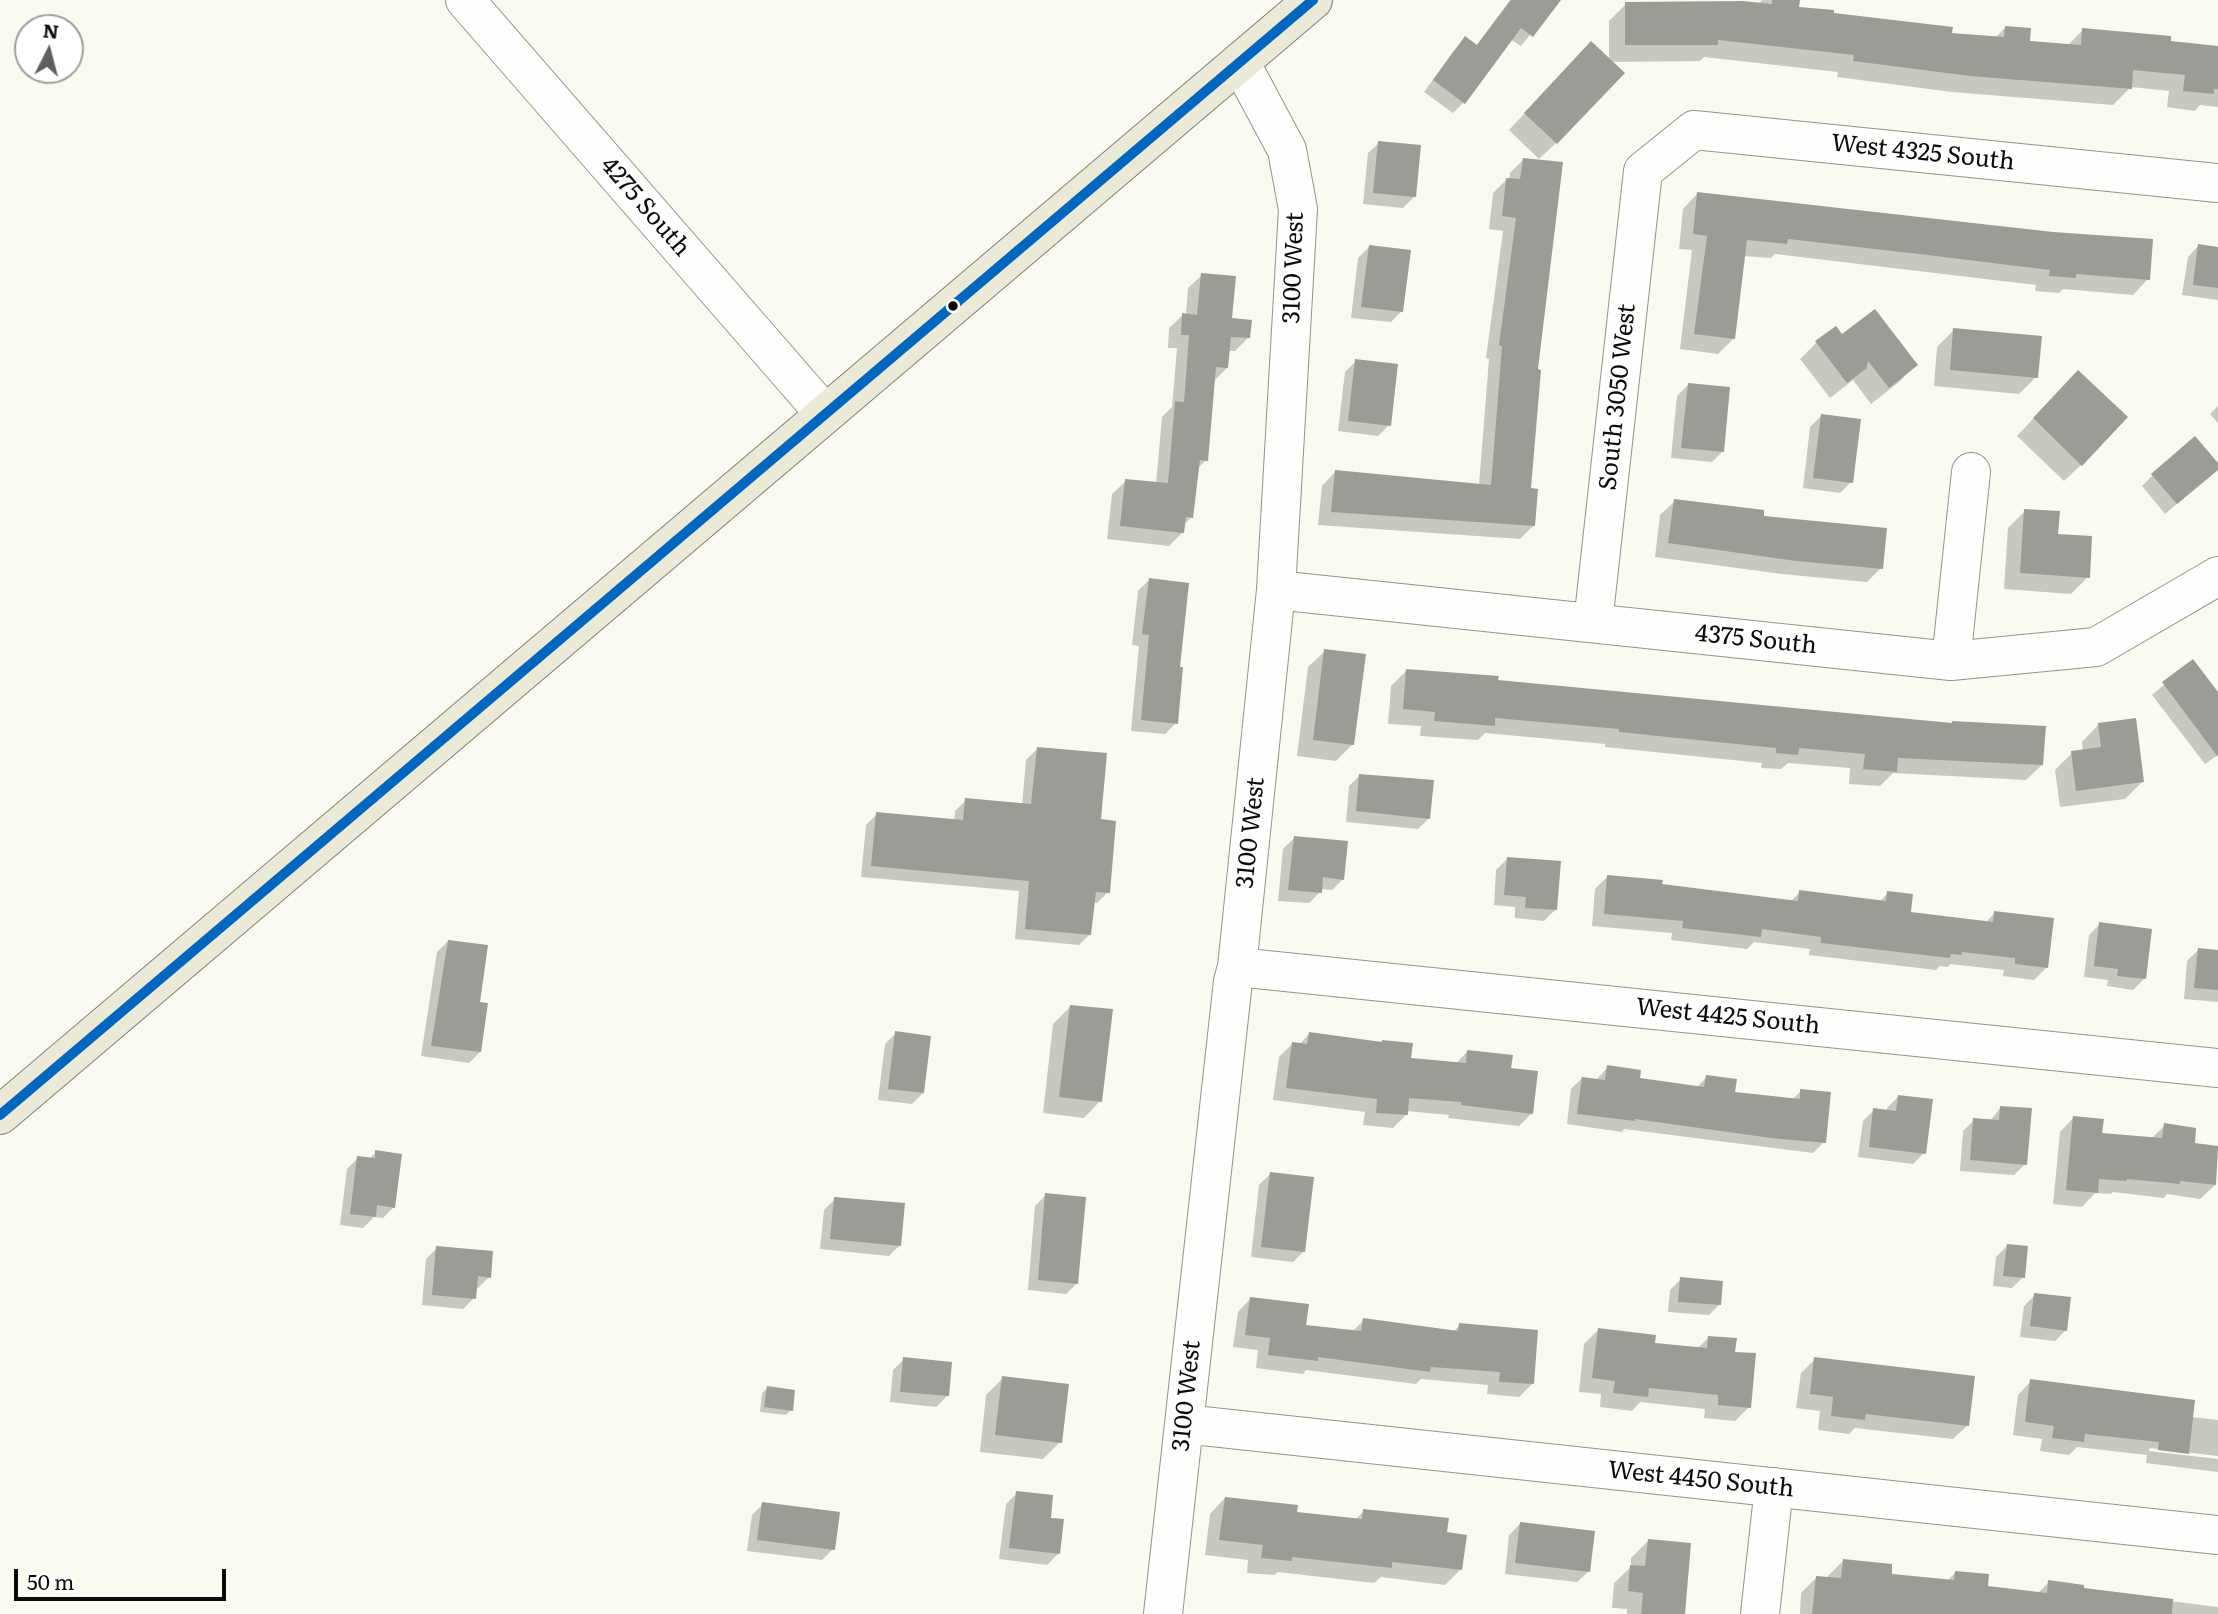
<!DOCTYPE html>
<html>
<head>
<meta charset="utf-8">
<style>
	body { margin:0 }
	#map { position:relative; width:2218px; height:1614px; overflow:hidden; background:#fafaf0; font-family:Literata,serif }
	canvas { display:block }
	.north { position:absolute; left:14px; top:14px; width:70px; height:70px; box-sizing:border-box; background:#fff; border:2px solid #9e9e9e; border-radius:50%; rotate:6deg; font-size:19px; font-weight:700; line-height:28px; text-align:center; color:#0c0c0c }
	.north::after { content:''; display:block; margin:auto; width:24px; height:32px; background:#5f5f5c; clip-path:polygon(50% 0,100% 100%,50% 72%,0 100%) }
	.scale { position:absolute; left:14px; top:1569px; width:212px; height:32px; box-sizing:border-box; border:4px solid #0c0c0c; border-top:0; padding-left:9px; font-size:21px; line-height:24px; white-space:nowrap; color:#0c0c0c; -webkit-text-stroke:5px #fff; paint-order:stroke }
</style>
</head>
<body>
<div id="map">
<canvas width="2218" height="1614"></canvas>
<div class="north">N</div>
<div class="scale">50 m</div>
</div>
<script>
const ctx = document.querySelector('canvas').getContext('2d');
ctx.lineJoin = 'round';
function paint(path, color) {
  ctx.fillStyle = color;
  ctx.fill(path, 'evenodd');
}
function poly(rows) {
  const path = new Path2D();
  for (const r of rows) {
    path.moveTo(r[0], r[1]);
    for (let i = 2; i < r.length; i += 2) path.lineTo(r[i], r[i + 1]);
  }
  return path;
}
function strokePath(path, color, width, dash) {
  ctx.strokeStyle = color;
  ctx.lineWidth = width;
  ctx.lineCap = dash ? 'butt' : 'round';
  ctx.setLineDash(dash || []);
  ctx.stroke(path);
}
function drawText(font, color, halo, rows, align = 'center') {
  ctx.font = font + ' Literata,serif';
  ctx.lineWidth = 7;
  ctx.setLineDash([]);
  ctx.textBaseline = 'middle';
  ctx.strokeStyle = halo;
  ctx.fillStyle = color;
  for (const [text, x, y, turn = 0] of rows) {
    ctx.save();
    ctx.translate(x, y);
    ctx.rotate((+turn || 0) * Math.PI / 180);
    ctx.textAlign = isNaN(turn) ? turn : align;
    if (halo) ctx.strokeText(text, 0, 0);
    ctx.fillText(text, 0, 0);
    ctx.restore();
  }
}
paint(poly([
	[1510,0,1558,0,1521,46,1510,39,1464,102,1453,113,1424,92,1455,49,1466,38,1476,46],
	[1762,0,1798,0,1798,8,1950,35,1995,38,2005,28,2028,43,2067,46,2083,30,2218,48,2218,107,2200,105,2195,111,2167,107,2169,91,2131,87,2113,105,1952,92,1837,77,1838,72,1704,57,1700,61,1610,62,1556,143,1539,159,1509,130,1575,60,1609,60,1609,21,1626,4,1758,4],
	[1379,143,1414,197,1403,208,1363,204,1368,153],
	[1523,160,1536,371,1529,490,1533,526,1520,539,1318,525,1322,486,1335,472,1479,485,1489,359,1486,358,1503,231,1489,229,1493,193,1507,179,1509,180,1510,173],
	[1698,193,2148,279,2133,295,2063,289,2059,293,2035,291,2036,285,1775,254,1771,258,1743,256,1733,339,1718,354,1680,349,1692,250,1679,249,1683,209],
	[2198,246,2218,249,2218,300,2182,295,2188,257],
	[1369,247,1402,311,1391,322,1351,318,1358,258],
	[1202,275,1231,320,1248,338,1235,351,1228,351,1227,368,1213,382,1206,460,1197,469,1192,517,1183,525,1183,532,1169,546,1107,539,1112,494,1126,481,1156,484,1162,417,1172,407,1177,348,1168,348,1169,328,1183,315,1186,315,1188,288],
	[1954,330,2036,377,2019,394,1934,386,1937,347],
	[1842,336,1916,365,1899,382,1871,404,1853,380,1830,398,1800,359,1816,343],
	[1356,361,1389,425,1378,436,1338,431,1345,372],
	[1688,385,1723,451,1712,462,1671,458,1677,396],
	[2061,389,2081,465,2064,481,2017,436],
	[2218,406,2218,423,2210,414],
	[1821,416,1851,482,1840,493,1803,488,1810,427],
	[2218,466,2208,478,2165,514,2142,486,2152,476],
	[1675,501,1762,518,1881,568,1867,582,1782,574,1655,557,1660,515],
	[2025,511,2056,536,2088,577,2071,594,2004,589,2008,528],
	[1149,580,1176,723,1165,734,1131,731,1139,646,1132,645,1138,591],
	[1325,651,1353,744,1336,761,1297,756,1308,667],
	[2192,661,2218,695,2218,755,2205,764,2152,695],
	[1406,671,1496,682,2042,765,2026,780,1893,773,1880,786,1849,784,1850,768,1788,763,1781,769,1761,768,1762,763,1605,747,1605,744,1485,733,1478,740,1420,736,1421,726,1388,724,1391,686],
	[2098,725,2142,782,2125,799,2060,807,2055,770,2072,753,2083,751,2082,742],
	[1037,749,1099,821,1108,892,1097,903,1093,903,1090,934,1079,945,1015,939,1019,891,861,877,866,825,877,814,954,821,955,811,966,800,1022,805,1026,760],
	[1360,775,1429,818,1418,829,1346,822,1349,786],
	[1294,838,1343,879,1332,890,1321,889,1320,892,1309,903,1278,901,1283,849],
	[1507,859,1555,910,1544,921,1515,918,1515,907,1494,905,1496,870],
	[1608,876,1661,886,1790,902,1800,892,1879,902,1888,893,1909,914,1985,923,1995,913,2047,967,2034,980,2003,976,2004,970,1950,964,1948,967,1940,966,1936,970,1809,955,1810,949,1754,942,1747,949,1671,940,1672,933,1592,926,1595,889],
	[2100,924,2144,979,2133,990,2107,986,2108,980,2084,977,2089,935],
	[448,941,480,1052,469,1063,421,1056,437,952],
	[2198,950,2218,952,2218,1002,2184,999,2187,961],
	[1070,1007,1100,1101,1084,1118,1043,1113,1053,1024],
	[896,1033,923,1093,912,1104,878,1100,885,1044],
	[1309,1034,1409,1059,1456,1063,1468,1051,1509,1069,1532,1113,1519,1126,1448,1118,1449,1115,1406,1111,1406,1115,1393,1128,1363,1125,1365,1112,1273,1100,1279,1057,1292,1044,1299,1045],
	[1608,1067,1638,1079,1696,1088,1707,1077,1733,1093,1792,1100,1801,1091,1824,1142,1813,1153,1624,1129,1622,1132,1567,1124,1571,1089,1582,1078,1596,1080],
	[1898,1097,1924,1153,1913,1164,1858,1157,1863,1121,1874,1110,1887,1112,1887,1108],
	[2001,1107,2025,1164,2014,1175,1960,1171,1963,1131,1974,1120,1990,1121],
	[2074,1117,2100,1134,2151,1139,2165,1125,2193,1144,2218,1148,2215,1185,2200,1199,2167,1194,2164,1198,2113,1192,2111,1194,2095,1193,2082,1207,2053,1204,2060,1132],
	[376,1152,394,1207,383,1218,374,1217,363,1228,340,1225,347,1169,358,1158,369,1159],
	[1270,1174,1304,1251,1293,1262,1251,1257,1259,1185],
	[1046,1195,1077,1283,1066,1294,1028,1290,1035,1206],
	[835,1199,900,1245,889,1256,820,1249,824,1210],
	[2007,1246,2023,1277,2012,1288,1993,1286,1996,1257],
	[437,1248,489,1277,478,1288,475,1287,474,1298,463,1309,422,1305,426,1259],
	[1681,1279,1720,1304,1709,1315,1668,1312,1670,1290],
	[2035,1295,2066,1330,2055,1341,2020,1337,2024,1306],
	[1251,1298,1304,1327,1352,1332,1364,1320,1453,1332,1460,1325,1532,1384,1519,1397,1487,1394,1488,1385,1421,1379,1416,1384,1306,1370,1303,1374,1256,1368,1258,1350,1233,1347,1238,1312],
	[1598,1330,1653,1345,1697,1349,1709,1337,1734,1353,1749,1407,1735,1421,1704,1418,1705,1409,1640,1402,1632,1411,1600,1407,1601,1394,1579,1392,1584,1344],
	[904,1359,947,1396,936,1407,890,1402,893,1370],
	[1815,1359,1968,1425,1953,1439,1855,1428,1849,1434,1818,1430,1820,1411,1796,1408,1801,1373],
	[1003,1378,1060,1442,1043,1459,980,1452,986,1395],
	[2031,1381,2192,1417,2218,1420,2218,1456,2150,1448,2149,1451,2218,1459,2218,1472,2146,1463,2147,1455,2077,1447,2069,1455,2040,1451,2042,1439,2013,1435,2018,1395],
	[767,1388,791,1410,786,1415,760,1412,762,1393],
	[1017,1493,1049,1519,1058,1554,1047,1565,999,1559,1006,1504],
	[1225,1498,1295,1513,1355,1520,1364,1511,1445,1534,1461,1569,1445,1585,1381,1577,1374,1583,1278,1572,1274,1575,1247,1573,1248,1560,1205,1555,1210,1514],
	[763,1504,833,1549,822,1560,747,1551,752,1515],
	[1520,1524,1588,1572,1577,1582,1505,1574,1509,1535],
	[1648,1541,1683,1614,1627,1614,1627,1609,1612,1608,1614,1583,1631,1567,1631,1558],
	[1843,1561,1890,1576,1947,1581,1956,1572,1986,1587,2037,1594,2049,1582,2082,1590,2218,1607,2218,1614,1800,1614,1801,1593,1816,1578,1828,1579,1828,1576]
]), '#0003');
paint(poly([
	[1511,0,1561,0,1533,37,1521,28,1465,104,1433,80,1465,36,1477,45],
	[1772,0,1800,0,1799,7,1834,10,1834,13,1953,27,1952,33,2004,37,2005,26,2031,28,2030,41,2081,45,2082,28,2171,36,2171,41,2218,46,2218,89,2214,89,2214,94,2183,91,2185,75,2133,70,2132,89,1970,76,1853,61,1854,55,1718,40,1718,45,1625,45,1625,2,1743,1,1772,4],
	[1591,41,1625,73,1557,144,1524,113],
	[1378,141,1421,145,1416,197,1373,193],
	[1523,158,1563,162,1538,369,1541,370,1531,488,1538,489,1535,526,1331,512,1335,470,1491,485,1502,346,1499,345,1516,218,1502,216,1506,178,1520,179],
	[1697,192,2053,232,2153,239,2150,280,2076,274,2076,278,2049,276,2050,270,1927,255,1788,239,1787,244,1747,240,1735,339,1694,334,1707,236,1693,234],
	[2198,244,2218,247,2218,288,2193,285],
	[1369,245,1411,250,1403,312,1361,307],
	[1201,273,1236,276,1232,318,1252,320,1250,338,1231,337,1228,368,1216,367,1208,461,1200,460,1193,518,1186,517,1184,533,1120,526,1125,479,1168,483,1175,401,1184,402,1189,335,1181,335,1182,313,1197,315],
	[1875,309,1918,365,1889,388,1868,361,1867,368,1847,383,1815,341,1836,326,1842,334],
	[1953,328,2042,336,2038,378,1950,370],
	[1355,359,1398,364,1391,426,1348,421],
	[2078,370,2128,417,2082,466,2033,418],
	[1688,383,1730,387,1724,452,1681,448],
	[1821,414,1861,419,1853,483,1813,478],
	[2195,436,2218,463,2218,470,2177,504,2151,474],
	[1674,499,1764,510,1764,516,1887,528,1883,569,1796,561,1668,543],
	[2024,509,2060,511,2058,534,2092,536,2090,578,2020,573],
	[1149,578,1189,583,1180,667,1183,667,1178,724,1141,720,1149,635,1142,634],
	[1324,649,1366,654,1354,745,1313,740],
	[2193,659,2218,692,2218,757,2162,682],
	[1406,669,1499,676,1498,680,1952,723,1952,721,2046,726,2043,765,1898,758,1897,772,1863,769,1865,754,1799,748,1798,755,1776,753,1776,748,1619,732,1619,729,1495,718,1495,726,1434,721,1435,712,1403,709],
	[2136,718,2144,782,2076,791,2071,751,2101,747,2098,723],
	[1037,747,1107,753,1101,819,1116,821,1110,893,1096,892,1091,935,1025,929,1029,881,871,866,876,812,963,820,965,798,1031,804],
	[1359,774,1434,780,1430,819,1356,811],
	[1294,836,1348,841,1344,880,1323,877,1322,893,1288,890],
	[1507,857,1561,861,1557,910,1525,908,1526,897,1504,895],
	[1607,875,1663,880,1662,884,1798,901,1799,890,1886,901,1887,891,1913,894,1911,912,1993,922,1994,911,2054,918,2048,968,2015,964,2015,958,1962,952,1962,955,1951,954,1950,958,1821,943,1821,937,1762,929,1761,937,1682,928,1683,921,1604,914],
	[2099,922,2152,929,2146,979,2117,976,2118,969,2094,966],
	[448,940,488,945,480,1002,488,1003,481,1052,431,1046],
	[2198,948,2218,950,2218,990,2194,988],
	[1070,1005,1113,1009,1102,1102,1059,1097],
	[895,1031,931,1036,924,1093,888,1089],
	[1309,1032,1382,1042,1382,1040,1413,1043,1411,1058,1466,1063,1467,1050,1513,1055,1511,1068,1538,1071,1533,1114,1461,1105,1461,1102,1409,1098,1408,1115,1376,1113,1377,1099,1286,1088,1292,1042,1307,1044],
	[1607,1065,1641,1070,1640,1078,1704,1087,1706,1075,1737,1079,1735,1092,1800,1099,1800,1089,1831,1092,1826,1143,1771,1138,1635,1119,1635,1121,1577,1114,1582,1077,1605,1080],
	[1898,1095,1933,1099,1926,1154,1869,1147,1873,1108,1896,1111],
	[2000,1106,2032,1108,2027,1165,1970,1160,1973,1118,1999,1120],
	[2073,1116,2104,1119,2102,1133,2162,1138,2164,1123,2196,1128,2195,1143,2218,1146,2216,1185,2180,1181,2180,1184,2127,1179,2126,1181,2099,1179,2098,1193,2066,1190],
	[375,1150,402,1154,395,1208,377,1205,376,1217,350,1214,357,1156,375,1158],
	[1270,1172,1314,1177,1305,1252,1261,1247],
	[1045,1193,1086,1197,1078,1284,1038,1280],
	[834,1197,905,1203,901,1246,830,1239],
	[2007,1244,2028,1246,2025,1278,2003,1276],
	[436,1246,493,1251,491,1278,478,1276,476,1299,432,1295],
	[1680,1277,1723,1281,1721,1305,1678,1302],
	[2034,1293,2071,1297,2067,1331,2030,1326],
	[1250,1297,1309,1304,1306,1325,1361,1331,1363,1318,1458,1331,1459,1323,1538,1330,1534,1384,1499,1382,1500,1372,1431,1367,1430,1372,1318,1357,1318,1361,1268,1355,1270,1338,1245,1335],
	[1598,1328,1656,1335,1655,1343,1707,1348,1708,1336,1737,1338,1735,1352,1756,1353,1751,1408,1718,1405,1718,1395,1649,1388,1648,1397,1613,1393,1615,1381,1592,1378],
	[903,1357,952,1362,949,1396,900,1392],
	[1814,1357,1975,1376,1969,1426,1866,1414,1865,1420,1831,1416,1833,1397,1810,1394],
	[1002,1376,1069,1384,1062,1443,995,1435],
	[2030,1379,2195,1400,2189,1454,2158,1450,2159,1442,2085,1434,2084,1442,2052,1438,2054,1426,2025,1422],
	[767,1386,795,1390,793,1411,764,1407],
	[1016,1491,1053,1495,1051,1518,1064,1519,1060,1554,1009,1548],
	[1225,1497,1298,1505,1297,1512,1362,1519,1363,1509,1449,1518,1447,1532,1467,1535,1462,1570,1392,1562,1392,1568,1292,1557,1292,1561,1261,1558,1263,1545,1219,1540],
	[762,1502,840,1512,835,1550,757,1540],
	[1520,1522,1595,1531,1590,1572,1515,1563],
	[1648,1539,1691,1543,1685,1614,1641,1614,1643,1593,1628,1591,1630,1565,1645,1566],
	[1843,1559,1892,1564,1892,1574,1954,1580,1955,1571,1989,1574,1988,1586,2047,1593,2048,1580,2084,1585,2084,1588,2173,1599,2172,1614,1812,1614,1816,1576,1841,1578]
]), '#9c9c96');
const minor = poly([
	[465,0,825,414],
	[1276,590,1951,661,2096,647,2218,576],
	[1593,623,1643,171,1694,130,2218,183],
	[1951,661,1971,472],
	[1237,967,2218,1068],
	[1184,1424,2218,1535],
	[1163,1614,1233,981,1237,967,1276,590,1298,209,1287,150,1240,62],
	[1760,1614,1774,1487]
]);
const major = poly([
	[0,1115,1313,0]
]);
strokePath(minor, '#93938f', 40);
strokePath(major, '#80807c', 40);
strokePath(minor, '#fefefd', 38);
strokePath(major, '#ebead8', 38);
strokePath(poly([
	[0,1115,1313,0]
]), '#0065bd', 10);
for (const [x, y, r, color] of [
	[953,306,6,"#0c0c0c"]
]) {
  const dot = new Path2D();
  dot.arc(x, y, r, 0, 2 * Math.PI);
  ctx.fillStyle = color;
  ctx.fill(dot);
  strokePath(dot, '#fff', 2.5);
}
drawText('24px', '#0c0c0c', '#fff', [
	["West 4325 South",1923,153,6],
	["4275 South",645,207,49],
	["3100 West",1294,268,-88],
	["South 3050 West",1618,397,-84],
	["4375 South",1756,640,6],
	["3100 West",1251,833,-84],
	["West 4425 South",1728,1017,6],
	["3100 West",1187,1396,-84],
	["West 4450 South",1701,1480,6]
]);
</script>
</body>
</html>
